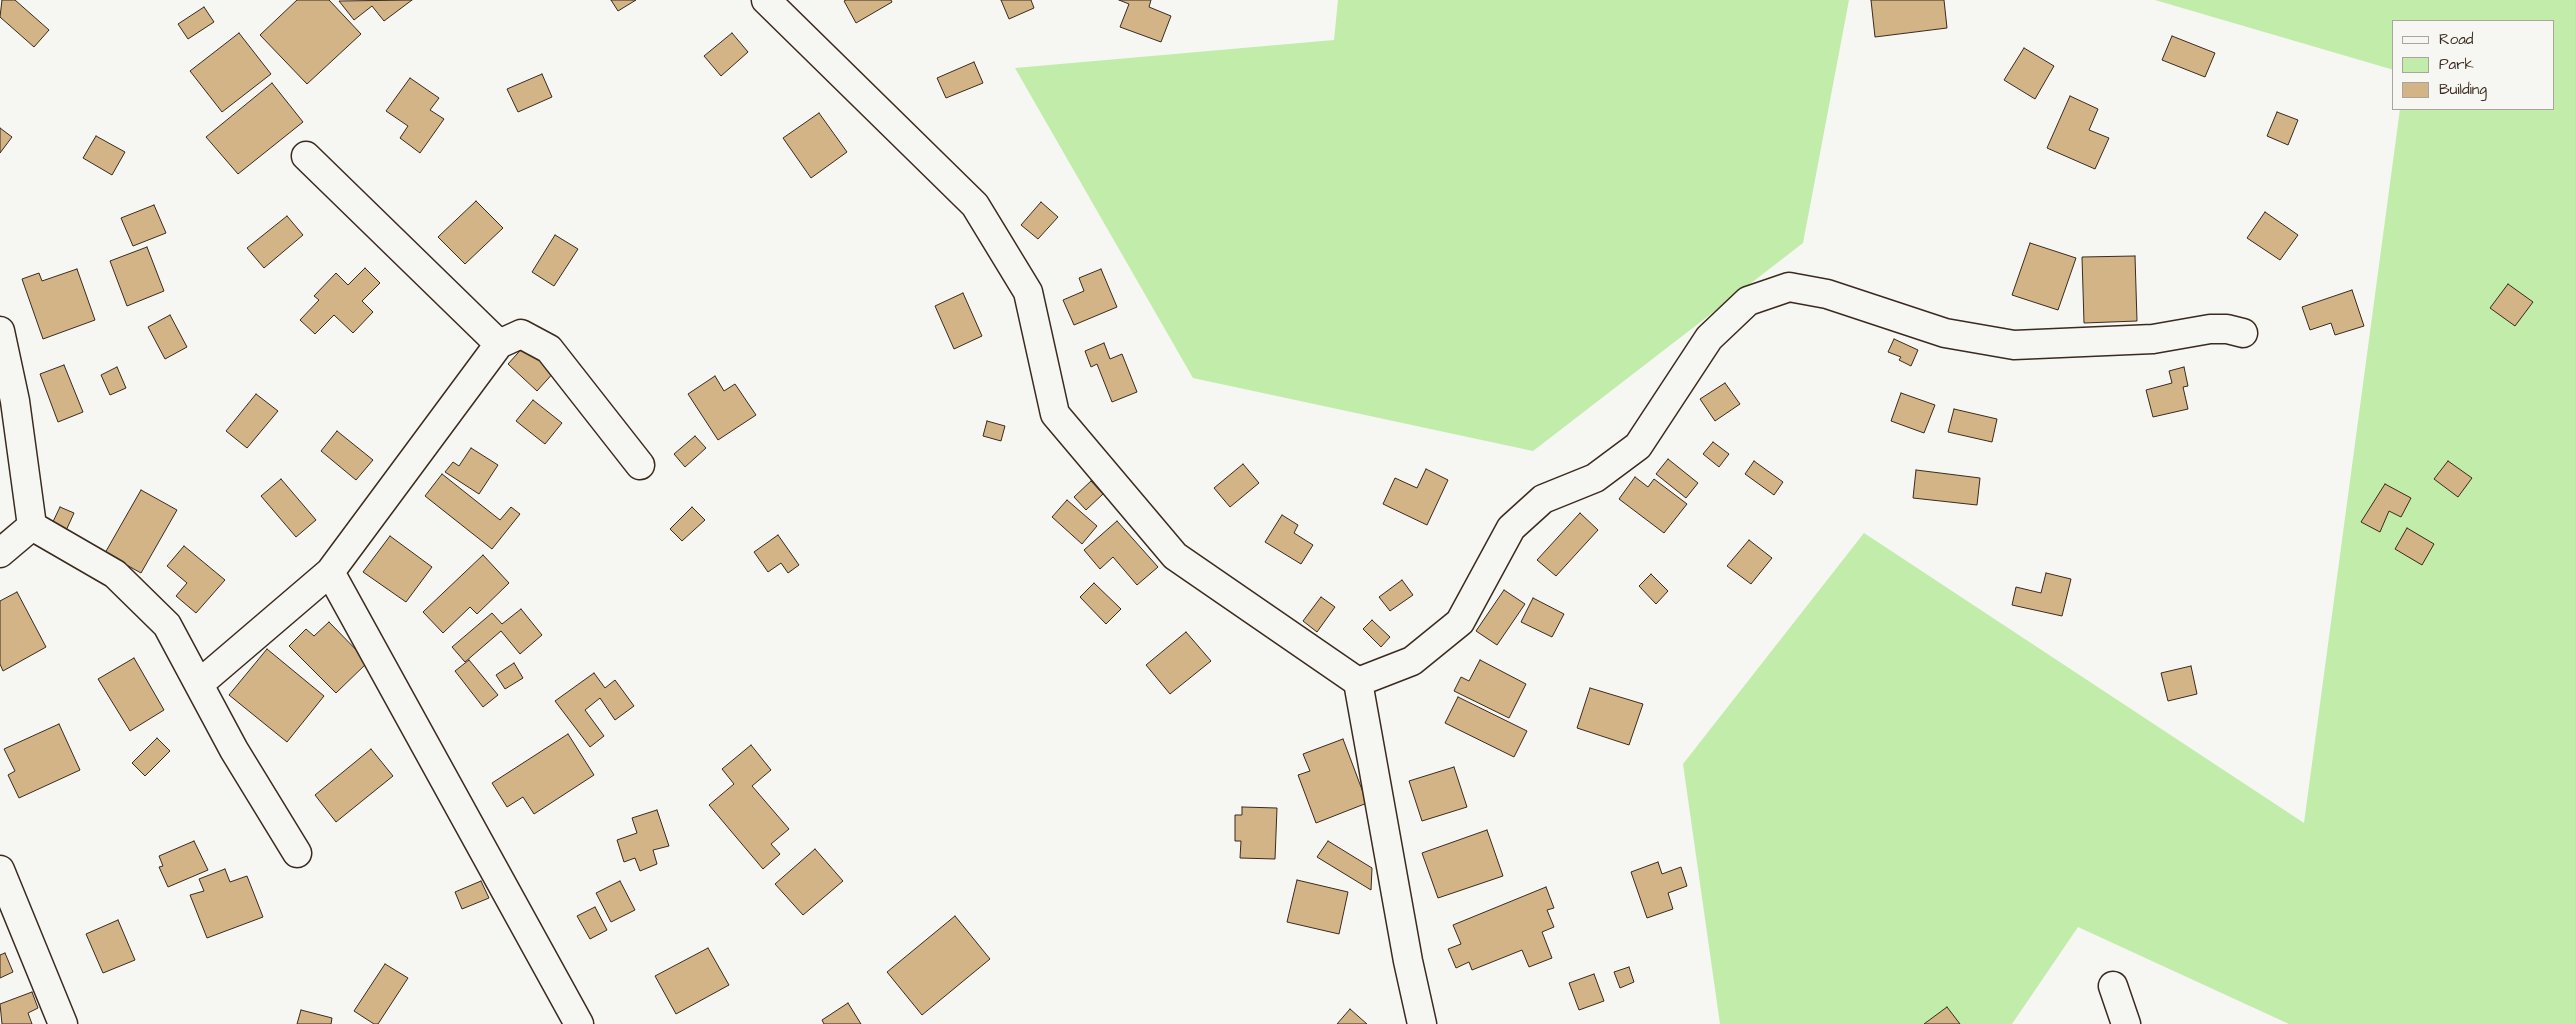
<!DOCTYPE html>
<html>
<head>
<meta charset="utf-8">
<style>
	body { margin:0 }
	#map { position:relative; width:2575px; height:1024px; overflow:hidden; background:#f6f6f2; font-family:"Architects Daughter",sans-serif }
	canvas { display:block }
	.legend { position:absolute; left:2392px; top:20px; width:162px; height:90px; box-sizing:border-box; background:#f6f6f2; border:1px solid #aba49d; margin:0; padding:6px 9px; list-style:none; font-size:15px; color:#3b2a1e }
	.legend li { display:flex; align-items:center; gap:10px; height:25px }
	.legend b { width:25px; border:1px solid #aba49d }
</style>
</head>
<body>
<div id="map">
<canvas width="2575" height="1024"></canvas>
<ul class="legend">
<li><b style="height:6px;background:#f6f6f2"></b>Road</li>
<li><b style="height:14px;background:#c1eca9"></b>Park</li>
<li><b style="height:14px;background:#d3b486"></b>Building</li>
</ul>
</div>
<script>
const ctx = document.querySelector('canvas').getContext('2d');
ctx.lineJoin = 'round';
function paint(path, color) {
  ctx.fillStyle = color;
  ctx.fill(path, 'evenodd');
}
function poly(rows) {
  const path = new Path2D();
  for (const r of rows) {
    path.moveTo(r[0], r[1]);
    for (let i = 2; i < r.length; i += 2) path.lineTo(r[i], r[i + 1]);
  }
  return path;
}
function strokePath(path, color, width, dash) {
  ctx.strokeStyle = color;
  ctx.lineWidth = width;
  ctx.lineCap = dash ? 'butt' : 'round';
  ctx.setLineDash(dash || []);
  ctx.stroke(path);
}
paint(poly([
	[1338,0,1849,0,1803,243,1533,451,1193,378,1015,68,1334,40],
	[2155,0,2575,0,2575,1024,2289,1024,2078,927,2012,1024,1720,1024,1683,764,1864,533,2304,823,2400,109,2554,109,2554,21,2394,21,2394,70]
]), '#c1eca9');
const building = poly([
	[2,0,15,0,49,30,34,47,0,17,2,0],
	[297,0,329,0,361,34,307,84,260,35,297,0],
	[412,0,384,21,372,6,354,20,339,1,412,0],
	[611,0,636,0,618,11,611,0],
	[846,0,891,0,892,2,856,23,844,1,846,0],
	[1001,0,1031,0,1034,8,1009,19,1001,0],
	[1119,0,1151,0,1149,7,1171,16,1161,42,1120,27,1129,4,1119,0],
	[1871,0,1944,0,1947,28,1875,37,1871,0],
	[204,7,214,22,188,39,178,24,204,7],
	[239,33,271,74,222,112,190,71,239,33],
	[732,33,748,52,721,76,704,56,732,33],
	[2172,36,2215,53,2205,77,2162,60,2172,36],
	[2024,48,2054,66,2035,99,2004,80,2024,48],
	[974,62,983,83,946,98,937,78,974,62],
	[542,74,552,97,518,112,507,89,542,74],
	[410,78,439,98,430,110,444,119,420,153,400,138,408,126,386,111,410,78],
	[272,83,303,122,238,174,206,137,272,83],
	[2070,96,2098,109,2089,130,2109,138,2095,169,2047,148,2070,96],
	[2277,112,2298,120,2288,145,2267,136,2277,112],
	[819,113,847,152,811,178,783,138,819,113],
	[0,128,12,137,0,153,0,128],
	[96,136,125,152,112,175,83,158,96,136],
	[476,201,503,228,465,264,438,237,476,201],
	[1041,202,1058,217,1038,239,1021,225,1041,202],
	[154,205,166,233,133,246,121,218,154,205],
	[2265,212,2298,235,2280,260,2247,238,2265,212],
	[287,216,303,235,264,268,247,248,287,216],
	[555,235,578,249,554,286,532,272,555,235],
	[2030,243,2076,258,2058,310,2012,295,2030,243],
	[147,247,164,291,127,306,110,261,147,247],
	[2135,256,2137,321,2084,323,2082,257,2135,256],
	[365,268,380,283,362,301,373,312,353,333,334,315,315,334,300,320,319,300,314,296,336,273,348,285,365,268],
	[77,269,95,320,43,339,22,279,39,273,42,281,77,269],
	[1101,269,1117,307,1074,325,1063,300,1084,291,1079,278,1101,269],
	[2508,284,2533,302,2515,326,2490,308,2508,284],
	[2352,290,2364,326,2335,335,2331,323,2310,330,2302,307,2352,290],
	[963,293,982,336,954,349,935,306,963,293],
	[170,315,187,347,165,359,148,327,170,315],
	[1894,339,1918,350,1911,366,1899,360,1901,357,1888,352,1894,339],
	[1104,343,1110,359,1122,354,1137,392,1112,402,1097,364,1091,367,1085,351,1104,343],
	[526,344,555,371,537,391,508,364,526,344],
	[64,365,83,412,58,422,40,374,64,365],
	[117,367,126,388,110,395,101,375,117,367],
	[2184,367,2188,386,2183,387,2188,409,2153,417,2146,390,2172,383,2169,371,2184,367],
	[715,376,724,391,735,384,756,415,718,440,688,394,715,376],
	[1725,383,1740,404,1715,421,1700,399,1725,383],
	[1901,393,1935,405,1924,433,1891,421,1901,393],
	[256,394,278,411,247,448,226,431,256,394],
	[533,400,562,423,545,444,516,421,533,400],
	[1954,409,1997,419,1992,442,1948,432,1954,409],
	[987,421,1005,426,1001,441,983,436,987,421],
	[337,431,373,460,356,480,321,451,337,431],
	[695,436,706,448,685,467,674,454,695,436],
	[1713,442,1729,454,1719,467,1703,454,1713,442],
	[471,448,498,465,479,494,445,472,453,462,459,466,471,448],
	[1668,459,1698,483,1686,498,1656,474,1668,459],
	[1754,461,1783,482,1774,495,1745,474,1754,461],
	[2448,461,2472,478,2458,497,2434,479,2448,461],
	[1243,464,1259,483,1230,507,1214,488,1243,464],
	[1426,469,1448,480,1427,525,1383,504,1395,478,1417,488,1426,469],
	[1916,470,1980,478,1977,505,1913,498,1916,470],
	[442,474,500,520,511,507,520,514,492,549,425,496,442,474],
	[1635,477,1648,487,1654,479,1687,504,1664,533,1619,499,1635,477],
	[281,479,316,520,296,537,261,496,281,479],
	[1091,481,1103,494,1086,510,1074,497,1091,481],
	[2385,484,2411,498,2401,517,2389,511,2380,532,2361,522,2385,484],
	[141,490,177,510,141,573,105,553,141,490],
	[1067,500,1097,526,1082,544,1052,517,1067,500],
	[60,507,74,513,64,535,50,528,60,507],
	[692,507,705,520,682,541,670,529,692,507],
	[1580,513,1598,530,1556,576,1537,560,1580,513],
	[1282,515,1298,525,1294,533,1313,545,1301,564,1265,542,1282,515],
	[1117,521,1158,567,1137,585,1113,557,1100,569,1084,550,1117,521],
	[2407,528,2434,544,2422,565,2395,549,2407,528],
	[778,535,799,565,788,573,781,563,768,572,754,552,778,535],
	[390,536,432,567,406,602,363,572,390,536],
	[1749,540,1772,558,1751,584,1727,566,1749,540],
	[184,546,225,580,196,613,176,596,187,583,167,566,184,546],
	[483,555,509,583,477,614,470,607,443,633,423,612,483,555],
	[2046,573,2071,579,2062,616,2012,605,2016,587,2041,593,2046,573],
	[1651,574,1668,591,1656,604,1639,586,1651,574],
	[1402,580,1413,595,1390,611,1379,597,1402,580],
	[1094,583,1121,609,1106,624,1080,597,1094,583],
	[1504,590,1525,604,1497,645,1476,631,1504,590],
	[17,592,46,647,3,671,0,664,0,601,17,592],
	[1321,597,1335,607,1317,632,1303,621,1321,597],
	[1533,598,1564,614,1552,637,1521,622,1533,598],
	[521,609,542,635,520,654,501,631,465,662,452,647,492,613,502,624,521,609],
	[1372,620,1390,637,1381,647,1363,629,1372,620],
	[329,622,368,662,336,693,289,646,306,629,314,636,329,622],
	[1186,632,1211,661,1170,694,1146,665,1186,632],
	[267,649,324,696,287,742,229,695,267,649],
	[134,658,164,710,130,731,98,679,134,658],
	[469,660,498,695,483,707,455,671,469,660],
	[1480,660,1526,684,1509,718,1454,691,1461,677,1469,681,1480,660],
	[514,663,523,678,505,689,496,675,514,663],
	[2191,666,2197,694,2168,701,2161,673,2191,666],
	[594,673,605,688,615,680,634,706,615,720,600,698,585,710,604,736,590,747,555,701,594,673],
	[1590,688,1643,704,1629,745,1577,728,1590,688],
	[1458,697,1527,731,1514,757,1445,723,1458,697],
	[59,724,80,770,19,798,8,775,15,771,4,749,59,724],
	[568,734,594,775,534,814,523,797,507,807,492,783,568,734],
	[157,738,170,751,145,776,132,763,157,738],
	[1343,739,1367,803,1316,823,1298,775,1310,771,1303,754,1343,739],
	[751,745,771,770,752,786,789,829,771,844,780,854,763,869,709,805,734,784,722,769,751,745],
	[371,749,393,776,336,822,315,795,371,749],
	[1454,767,1467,807,1422,821,1409,781,1454,767],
	[1242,807,1277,808,1275,859,1240,858,1241,841,1235,841,1235,815,1242,815,1242,807],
	[657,810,669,846,653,850,657,864,640,871,635,858,624,862,617,840,637,833,632,818,657,810],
	[1487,830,1503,876,1438,898,1422,853,1487,830],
	[194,841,208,870,168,887,159,867,163,866,159,856,194,841],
	[1328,841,1372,868,1371,890,1317,857,1328,841],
	[815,849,843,881,803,915,775,884,815,849],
	[1658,862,1662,874,1681,867,1687,886,1668,893,1673,909,1647,918,1631,872,1658,862],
	[225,869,230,882,247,876,263,917,207,938,190,895,204,891,199,879,225,869],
	[1297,880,1348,892,1339,934,1287,922,1297,880],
	[481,881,489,898,462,909,455,892,481,881],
	[620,881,635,910,611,922,596,893,620,881],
	[1546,887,1554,908,1547,910,1554,927,1542,932,1552,958,1529,967,1522,950,1472,970,1469,962,1456,968,1448,949,1461,944,1453,925,1546,887],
	[595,907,607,930,590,939,577,916,595,907],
	[955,916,990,959,922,1015,887,972,955,916],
	[118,920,135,960,103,973,86,934,118,920],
	[708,948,729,985,676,1014,655,976,708,948],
	[5,953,13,972,0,978,0,955,5,953],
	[385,964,408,978,378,1024,374,1024,354,1011,385,964],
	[1629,967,1634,982,1620,988,1614,972,1629,967],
	[1594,974,1604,1001,1579,1010,1569,983,1594,974],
	[32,992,38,1008,28,1013,32,1024,2,1024,0,1004,32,992],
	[848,1003,861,1024,824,1024,822,1020,848,1003],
	[1947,1007,1960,1024,1924,1024,1947,1007],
	[1350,1009,1367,1024,1337,1024,1350,1009],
	[301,1010,332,1018,331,1024,297,1024,301,1010]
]);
paint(building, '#d3b486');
strokePath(building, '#3b2a1e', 1);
const minor = poly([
	[766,0,975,205,1028,292,1055,414,1175,556,1358,682,1408,961,1422,1024],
	[0,331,15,401,32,526,0,553],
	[499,344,521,334,549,349,640,465],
	[32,526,115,574,167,625,234,750,297,853],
	[330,572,579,1024],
	[1358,682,1412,661,1460,622,1511,528,1543,499,1595,478,1638,446,1709,338,1748,301,1789,287,1827,294,1945,333,2014,345,2153,339,2210,329,2227,329,2243,333],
	[199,684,330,572,499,344,306,156],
	[0,870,63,1024],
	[2113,986,2126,1024]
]);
strokePath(minor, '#3b2a1e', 31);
strokePath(minor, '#f6f6f2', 28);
</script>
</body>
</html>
